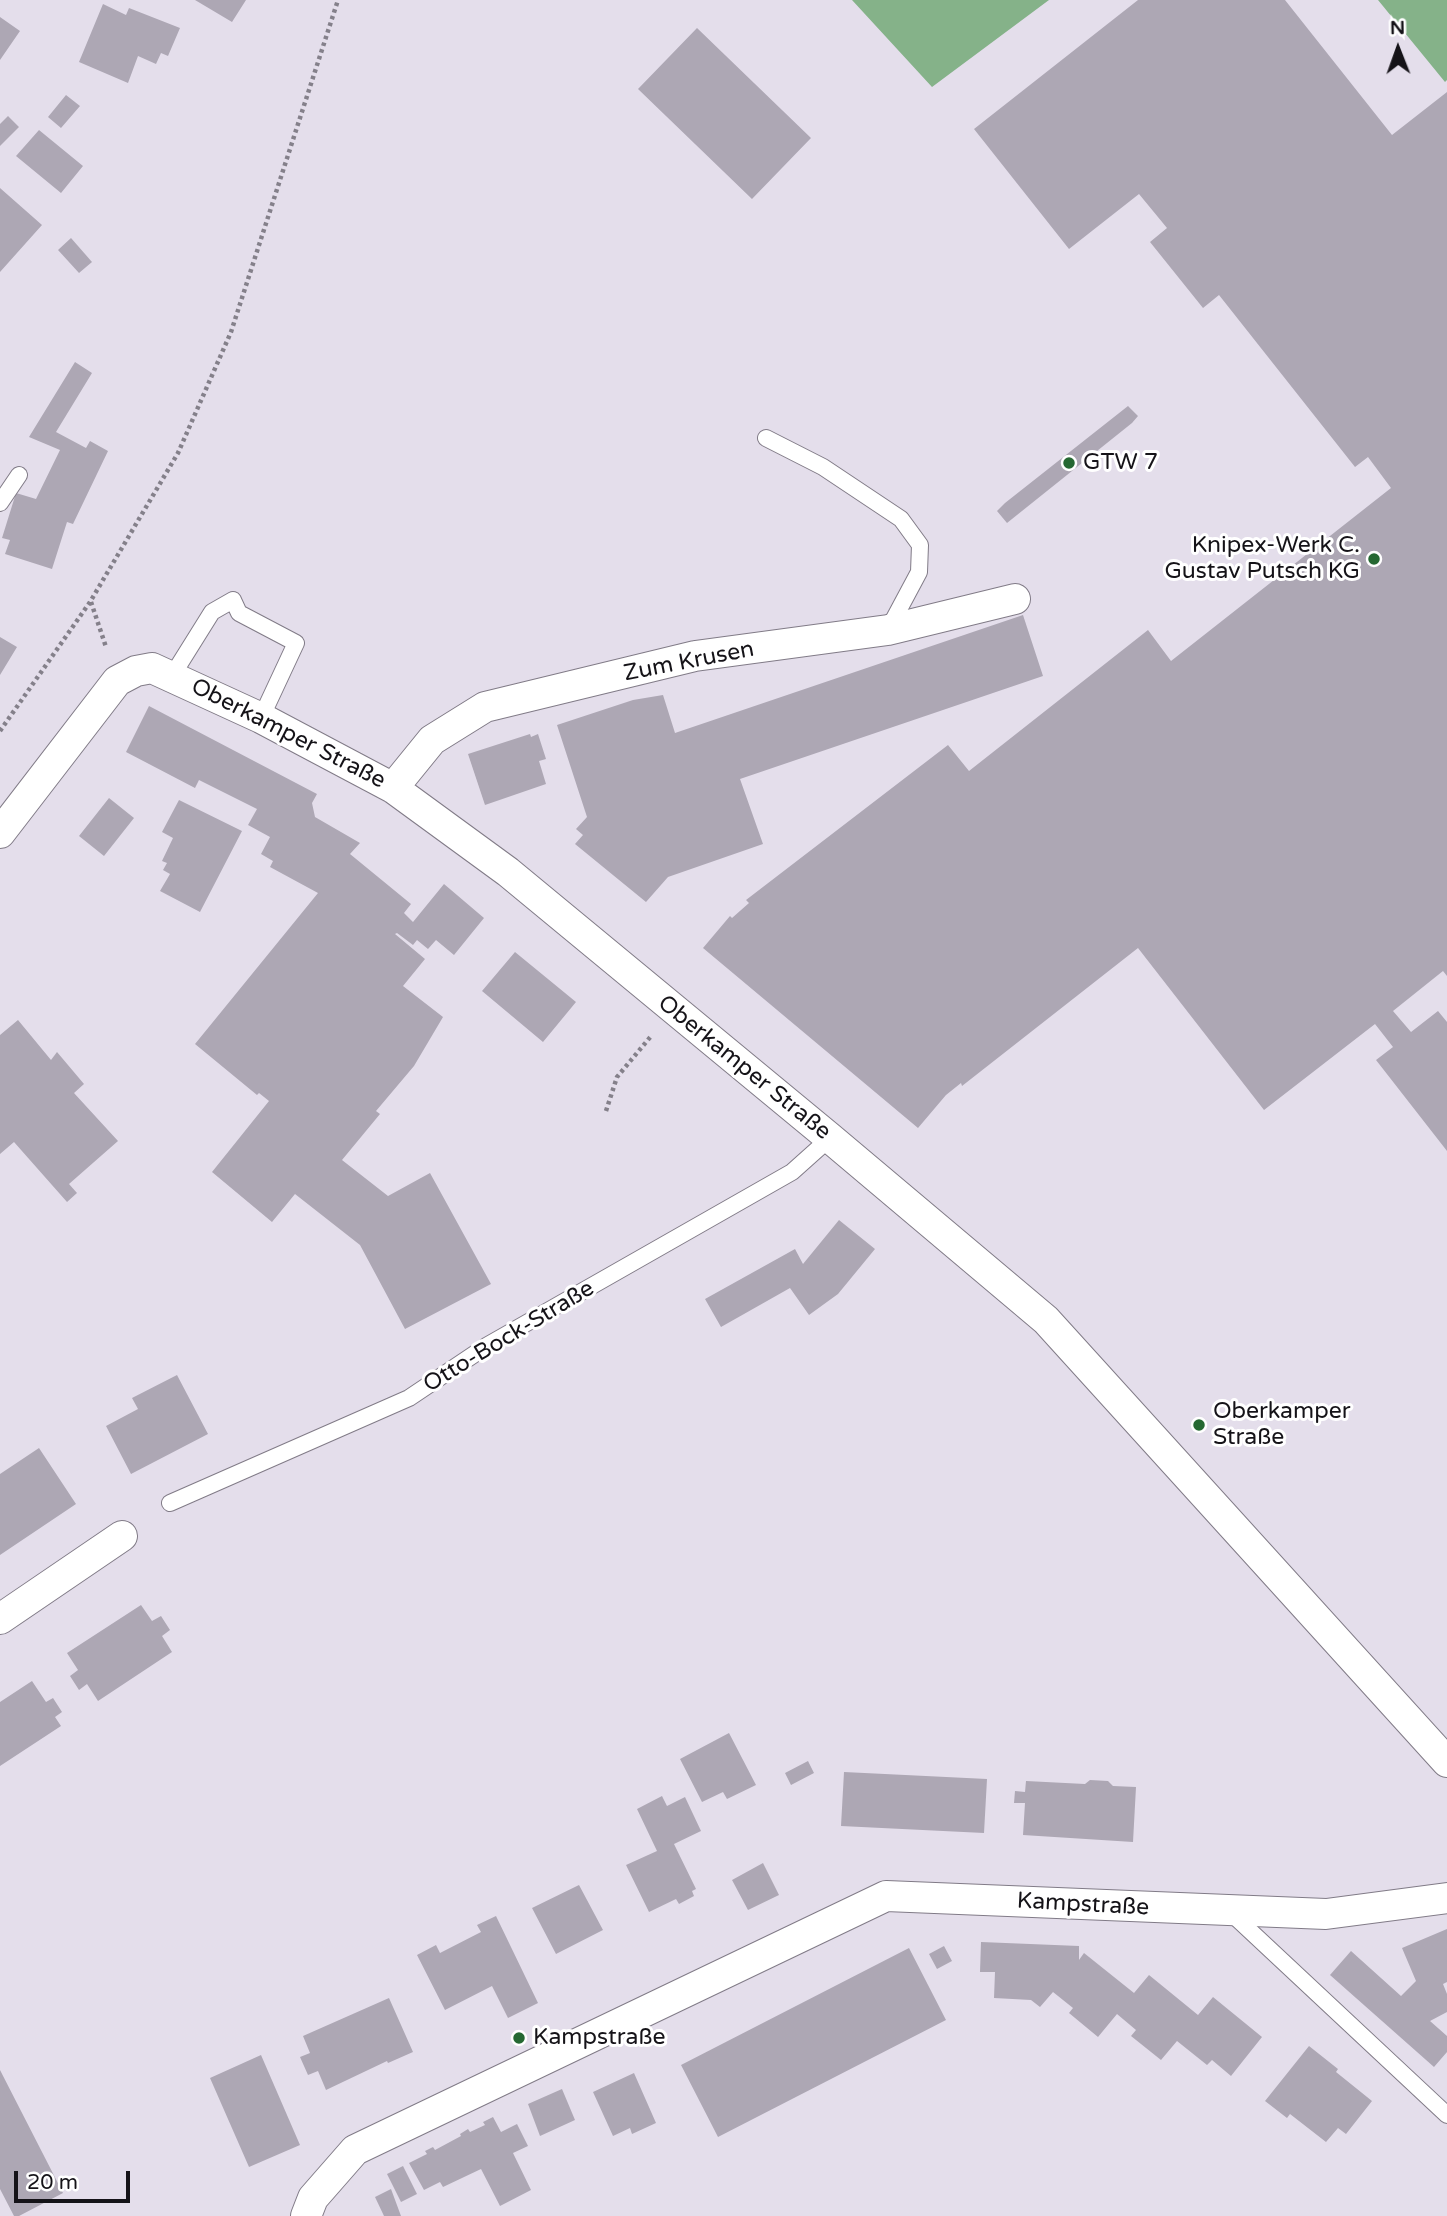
<!DOCTYPE html>
<html>
<head>
<meta charset="utf-8">
<style>
	body { margin:0 }
	#map { position:relative; width:1447px; height:2216px; overflow:hidden; background:#e4deeb; font-family:"Varela Round",sans-serif }
	canvas { display:block }
	.north { position:absolute; left:1363px; top:14px; width:70px; height:70px; -webkit-text-stroke:5px #fff; paint-order:stroke; rotate:359deg; font-size:19px; font-weight:700; line-height:28px; text-align:center; color:#151318 }
	.north::after { content:''; display:block; margin:auto; width:24px; height:32px; background:#151318; clip-path:polygon(50% 0,100% 100%,50% 72%,0 100%) }
	.scale { position:absolute; left:14px; top:2171px; width:116px; height:32px; box-sizing:border-box; border:4px solid #151318; border-top:0; padding-left:9px; font-size:21px; line-height:24px; white-space:nowrap; color:#151318; -webkit-text-stroke:5px #fff; paint-order:stroke }
</style>
</head>
<body>
<div id="map">
<canvas width="1447" height="2216"></canvas>
<div class="north">N</div>
<div class="scale">20 m</div>
</div>
<script>
const ctx = document.querySelector('canvas').getContext('2d');
ctx.lineJoin = 'round';
function paint(path, color) {
  ctx.fillStyle = color;
  ctx.fill(path, 'evenodd');
}
function poly(rows) {
  const path = new Path2D();
  for (const r of rows) {
    path.moveTo(r[0], r[1]);
    for (let i = 2; i < r.length; i += 2) path.lineTo(r[i], r[i + 1]);
  }
  return path;
}
function strokePath(path, color, width, dash) {
  ctx.strokeStyle = color;
  ctx.lineWidth = width;
  ctx.lineCap = dash ? 'butt' : 'round';
  ctx.setLineDash(dash || []);
  ctx.stroke(path);
}
function drawText(font, color, halo, rows, align = 'center') {
  ctx.font = font + ' "Varela Round",sans-serif';
  ctx.lineWidth = 6;
  ctx.setLineDash([]);
  ctx.textBaseline = 'middle';
  ctx.strokeStyle = halo;
  ctx.fillStyle = color;
  for (const [text, x, y, turn = 0] of rows) {
    ctx.save();
    ctx.translate(x, y);
    ctx.rotate((+turn || 0) * Math.PI / 180);
    ctx.textAlign = isNaN(turn) ? turn : align;
    if (halo) ctx.strokeText(text, 0, 0);
    ctx.fillText(text, 0, 0);
    ctx.restore();
  }
}
paint(poly([
	[852,0,1049,0,932,87],
	[1378,0,1447,0,1447,80,1445,82]
]), '#85b289');
paint(poly([
	[195,0,246,0,232,22],
	[1138,0,1285,0,1392,135,1447,92,1447,976,1443,971,1393,1011,1411,1032,1438,1011,1447,1022,1447,1151,1376,1060,1393,1047,1375,1024,1264,1110,1138,948,962,1086,961,1083,946,1095,918,1128,703,948,730,916,732,918,749,903,746,900,948,745,969,771,1148,630,1171,661,1391,488,1368,457,1355,467,1219,295,1203,308,1150,242,1167,228,1139,194,1069,249,974,129],
	[103,4,126,15,129,8,180,28,168,56,161,53,156,64,138,56,128,83,79,62],
	[0,17,20,31,0,60],
	[697,28,811,138,752,199,638,89],
	[66,95,80,106,61,128,48,117],
	[8,116,19,127,0,146,0,124],
	[39,130,83,166,61,193,16,156],
	[0,188,42,225,0,272],
	[71,238,92,262,79,273,58,250],
	[75,362,92,373,56,432,86,448,90,441,108,451,73,524,67,522,52,569,5,554,10,540,2,538,16,493,36,499,60,450,29,437],
	[1128,406,1138,416,1132,423,1007,523,997,511,1005,503],
	[1023,615,1043,676,740,779,763,844,668,877,646,902,575,844,583,835,576,829,587,817,557,725,633,700,663,695,675,733],
	[0,637,17,647,0,675],
	[149,706,317,794,312,803,315,817,360,843,350,854,411,904,404,913,413,922,444,884,484,918,454,955,436,940,428,949,417,940,413,945,397,933,395,934,425,959,403,986,443,1017,414,1066,376,1111,380,1114,342,1160,388,1196,430,1173,491,1284,405,1329,360,1245,295,1194,272,1222,212,1172,269,1101,259,1093,257,1095,195,1044,318,893,270,867,273,861,261,854,270,837,248,825,257,809,199,780,195,788,126,752],
	[530,734,531,737,538,734,546,759,539,761,546,784,485,805,468,754],
	[109,798,134,818,104,856,79,836],
	[179,800,242,831,200,912,160,891,170,874,163,870,167,863,162,861,173,838,162,832],
	[515,952,576,1002,543,1042,482,991],
	[18,1020,51,1060,57,1052,84,1084,74,1093,118,1141,69,1184,77,1193,67,1202,14,1142,0,1154,0,1035],
	[839,1220,875,1249,838,1294,809,1315,790,1288,721,1327,705,1299,795,1249,803,1264],
	[177,1375,208,1434,131,1474,106,1426,138,1409,132,1398],
	[39,1448,76,1504,0,1555,0,1474],
	[141,1605,152,1621,161,1616,170,1630,162,1636,172,1652,98,1701,87,1684,79,1690,70,1676,78,1670,67,1653],
	[32,1681,46,1702,53,1698,62,1712,55,1717,61,1726,0,1766,0,1702],
	[729,1733,756,1785,727,1799,723,1792,702,1802,680,1759],
	[808,1761,814,1773,791,1785,785,1773],
	[844,1772,987,1779,984,1833,841,1826],
	[1090,1780,1108,1781,1113,1786,1136,1787,1133,1842,1023,1835,1025,1803,1014,1803,1015,1791,1025,1792,1026,1781,1085,1784],
	[662,1796,667,1806,685,1797,701,1831,674,1844,696,1889,692,1891,694,1896,679,1904,676,1899,649,1912,626,1865,657,1851,637,1809],
	[763,1863,779,1895,748,1910,732,1880],
	[579,1885,603,1930,556,1954,532,1908],
	[496,1916,538,2003,508,2018,492,1986,445,2010,417,1955,436,1945,440,1953,481,1932,477,1925],
	[1447,1929,1447,1982,1443,1984,1447,1994,1447,2012,1430,2021,1447,2036,1447,2052,1434,2067,1330,1975,1351,1951,1401,1996,1416,1981,1402,1948],
	[981,1942,1079,1946,1079,1960,1084,1953,1134,1993,1149,1975,1198,2015,1213,1997,1262,2037,1231,2076,1212,2060,1207,2065,1177,2041,1161,2060,1131,2036,1136,2030,1117,2014,1098,2037,1069,2013,1073,2008,1053,1992,1040,2007,1031,2000,994,1998,995,1972,980,1972],
	[944,1946,952,1961,937,1969,929,1954],
	[909,1948,946,2020,718,2137,681,2065],
	[389,1998,413,2052,388,2063,387,2061,326,2090,318,2071,308,2075,300,2057,310,2053,303,2036],
	[1309,2046,1338,2069,1336,2072,1372,2101,1346,2134,1338,2128,1326,2142,1290,2114,1287,2118,1265,2101],
	[261,2055,300,2145,249,2167,210,2078],
	[0,2070,63,2193,19,2216,14,2216,0,2189],
	[634,2073,656,2123,632,2134,630,2128,613,2136,593,2092],
	[562,2089,575,2120,540,2136,528,2104],
	[493,2117,501,2132,517,2124,528,2146,513,2153,531,2190,500,2206,481,2169,443,2187,440,2182,424,2190,409,2163,427,2154,425,2151,433,2147,435,2150,461,2136,460,2134,468,2129,470,2132,485,2125,483,2122],
	[403,2166,417,2194,401,2202,387,2174],
	[391,2189,401,2216,384,2216,375,2197]
]), '#ada7b4');
const service = poly([
	[766,438,823,467,901,519,920,545,919,572,888,630],
	[0,503,19,475],
	[172,676,212,612,233,600,239,613,296,643,261,718],
	[170,1503,409,1398,488,1345,792,1172,830,1138],
	[1231,1913,1447,2115]
]);
const minor = poly([
	[393,788,432,740,485,707,695,656,888,630,1015,599],
	[0,833,117,681,136,671,152,668,261,718,393,788,508,872,830,1138,1046,1320,1447,1762],
	[0,1619,122,1536],
	[306,2216,313,2198,355,2150,886,1896,1326,1914,1447,1898]
]);
strokePath(service, '#817b87', 18);
strokePath(minor, '#817b87', 32);
strokePath(poly([
	[91,602,106,647],
	[0,731,90,602,178,453,231,332,338,0],
	[606,1111,617,1077,652,1035]
]), '#84808a', 4.5, [3.5, 3.5]);
strokePath(service, '#fff', 16);
strokePath(minor, '#fff', 30);
for (const [x, y, r, color] of [
	[1069,463,7,"#256832"],
	[1374,559,7,"#256832"],
	[1199,1425,7,"#256832"],
	[519,2038,7,"#256832"]
]) {
  const dot = new Path2D();
  dot.arc(x, y, r, 0, 2 * Math.PI);
  ctx.fillStyle = color;
  ctx.fill(dot);
  strokePath(dot, '#fff', 2.5);
}
drawText('23px', '#151318', '#fff', [
	["GTW 7",1083,463],
	["Knipex-Werk C.",1360,546,"right"],
	["Gustav Putsch KG",1360,572,"right"],
	["Oberkamper",1213,1412],
	["Straße",1213,1438],
	["Kampstraße",533,2038]
], 'left');
drawText('23px', '#151318', '#fff', [
	["Zum Krusen",689,662,-11],
	["Oberkamper Straße",288,734,27],
	["Oberkamper Straße",744,1068,39],
	["Otto-Bock-Straße",509,1337,-31],
	["Kampstraße",1083,1905,3]
]);
</script>
</body>
</html>
